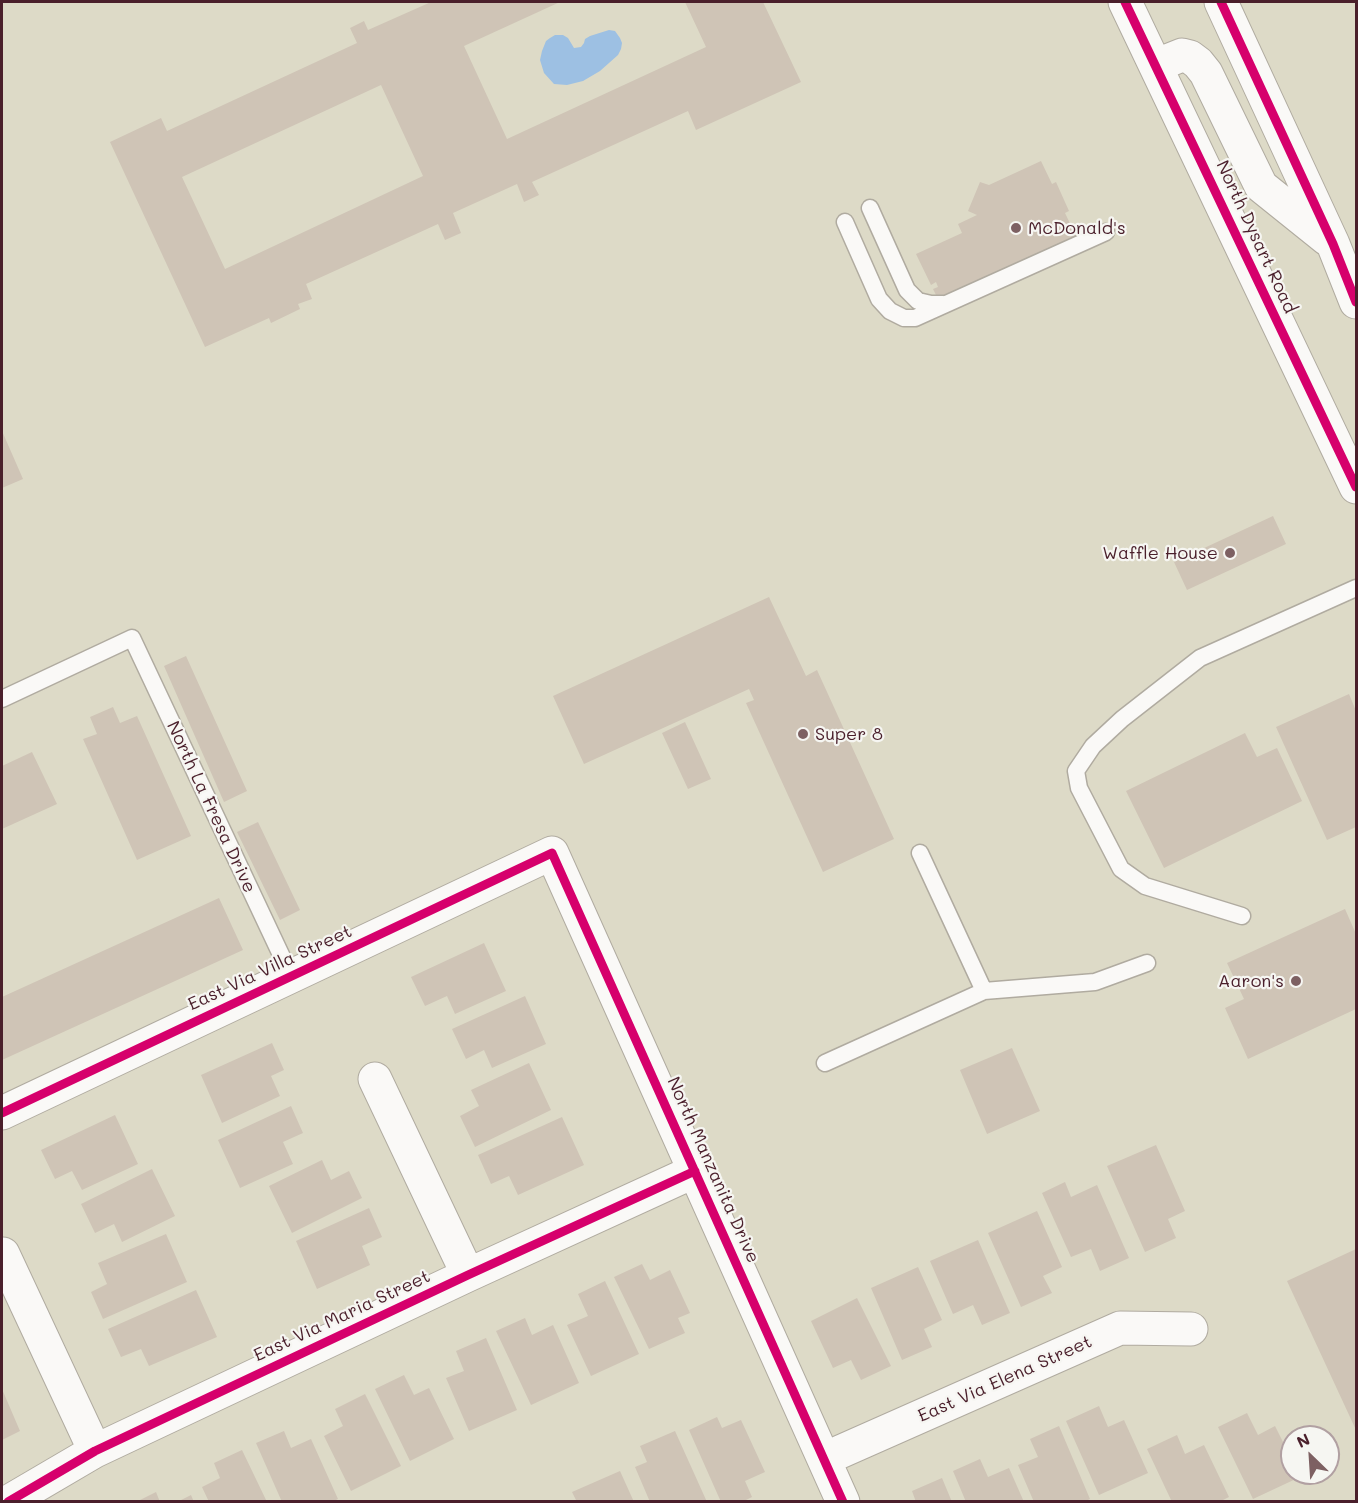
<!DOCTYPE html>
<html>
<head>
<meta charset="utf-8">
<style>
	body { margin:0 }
	#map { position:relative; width:1358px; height:1503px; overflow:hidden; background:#dddac7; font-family:Mali,sans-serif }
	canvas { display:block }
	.frame { position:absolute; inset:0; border:3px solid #4a1f2b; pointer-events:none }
	.north { position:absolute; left:1280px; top:1425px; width:60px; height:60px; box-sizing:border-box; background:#f6f6f2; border:2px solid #b1a0a2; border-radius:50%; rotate:335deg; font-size:16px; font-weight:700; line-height:24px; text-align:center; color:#4a1f2b }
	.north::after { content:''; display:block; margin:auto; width:21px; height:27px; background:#7d6062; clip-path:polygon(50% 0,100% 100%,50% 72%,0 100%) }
</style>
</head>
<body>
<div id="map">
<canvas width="1358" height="1503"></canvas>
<div class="frame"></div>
<div class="north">N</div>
</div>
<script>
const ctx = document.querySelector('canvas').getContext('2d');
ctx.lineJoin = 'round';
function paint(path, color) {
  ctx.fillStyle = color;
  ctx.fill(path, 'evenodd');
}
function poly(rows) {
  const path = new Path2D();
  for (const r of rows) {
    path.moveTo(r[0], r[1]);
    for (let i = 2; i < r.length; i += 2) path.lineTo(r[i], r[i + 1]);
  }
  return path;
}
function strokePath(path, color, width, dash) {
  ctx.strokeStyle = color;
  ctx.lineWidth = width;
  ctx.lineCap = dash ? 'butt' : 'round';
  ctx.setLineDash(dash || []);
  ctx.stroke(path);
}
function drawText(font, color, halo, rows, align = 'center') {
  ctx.font = font + ' Mali,sans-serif';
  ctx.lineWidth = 4.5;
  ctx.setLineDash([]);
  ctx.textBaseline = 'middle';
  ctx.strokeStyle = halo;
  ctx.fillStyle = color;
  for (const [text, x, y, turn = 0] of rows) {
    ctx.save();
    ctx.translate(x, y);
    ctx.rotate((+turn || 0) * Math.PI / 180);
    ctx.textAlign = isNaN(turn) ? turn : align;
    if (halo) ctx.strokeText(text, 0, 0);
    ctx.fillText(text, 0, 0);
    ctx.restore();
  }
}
paint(poly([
	[609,30,615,31,620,38,622,43,621,49,618,55,600,71,583,81,567,85,554,84,544,73,540,60,542,51,546,41,550,38,555,35,563,35,568,38,574,48,581,47,584,43,585,39,590,36]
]), '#9dc0e3');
paint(poly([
	[431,2,560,2,464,46,507,139,706,47,685,2,763,2,801,82,696,130,688,111,532,182,539,195,524,202,517,184,453,213,461,233,445,240,438,224,306,284,312,299,298,304,300,309,271,323,269,318,205,347,110,142,161,118,167,131,357,43,350,28,364,21,368,30],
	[381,85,423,176,225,269,182,177],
	[1041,161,1052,184,1056,182,1069,211,1065,213,1077,238,943,298,941,295,937,297,933,289,938,287,936,282,931,285,916,254,962,233,958,224,977,215,968,211,980,182,989,185],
	[2,431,23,479,2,488],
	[1273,516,1286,544,1187,590,1174,562],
	[769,597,806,676,817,670,894,839,823,872,746,703,754,700,749,689,584,764,553,696],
	[186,656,247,791,224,802,164,666],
	[1349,694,1356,711,1356,827,1327,840,1276,727],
	[113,707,120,723,137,716,191,836,137,860,83,739,97,734,90,717],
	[685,722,711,779,688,789,662,733],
	[1245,733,1257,757,1277,748,1302,801,1164,868,1126,791],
	[32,752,57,804,2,829,2,766],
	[258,822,300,910,280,920,237,832],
	[219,898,243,950,2,1060,2,997],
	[1345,909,1356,934,1356,1009,1248,1059,1225,1008,1244,999,1227,963],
	[484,943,506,991,455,1014,447,996,425,1006,411,977],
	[525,996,546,1044,492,1068,484,1050,466,1059,452,1029],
	[272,1043,284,1070,271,1076,280,1096,222,1123,201,1075],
	[1012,1048,1040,1111,987,1134,960,1070],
	[529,1063,551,1110,475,1147,460,1116,479,1106,471,1090],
	[291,1106,303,1133,283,1142,293,1164,240,1188,218,1140],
	[115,1115,138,1164,82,1190,72,1171,55,1179,41,1150],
	[562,1117,584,1165,518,1195,509,1176,491,1184,478,1155],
	[1156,1145,1185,1211,1168,1219,1176,1238,1145,1252,1107,1166],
	[322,1160,331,1180,349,1171,362,1198,292,1233,269,1186],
	[152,1169,175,1216,122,1242,114,1224,95,1233,81,1204],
	[1065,1182,1071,1197,1097,1185,1129,1258,1100,1271,1091,1249,1071,1257,1042,1193],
	[369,1208,382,1237,362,1246,370,1265,317,1289,296,1241],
	[1037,1211,1062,1267,1043,1276,1052,1293,1021,1307,988,1233],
	[166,1234,187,1282,103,1319,91,1292,107,1284,98,1263],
	[978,1240,1010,1313,982,1325,973,1305,953,1314,930,1261],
	[1356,1249,1356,1430,1287,1281],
	[642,1264,650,1280,670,1270,690,1313,678,1318,685,1333,649,1349,614,1277],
	[918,1267,942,1320,924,1329,932,1347,902,1360,871,1288],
	[605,1281,639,1354,591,1376,567,1325,588,1316,578,1294],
	[196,1290,217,1337,149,1366,141,1349,121,1357,108,1329],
	[857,1298,891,1366,861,1380,851,1360,833,1368,811,1321],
	[525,1318,532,1335,553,1325,579,1383,531,1405,496,1331],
	[486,1338,517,1410,469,1431,446,1378,464,1371,456,1351],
	[404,1375,414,1395,429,1388,454,1439,410,1461,375,1389],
	[2,1389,20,1431,2,1440],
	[365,1394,401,1466,351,1491,324,1436,343,1426,335,1409],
	[1099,1406,1108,1427,1124,1420,1148,1473,1099,1495,1066,1421],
	[1247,1413,1258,1435,1275,1426,1292,1460,1292,1473,1298,1473,1300,1477,1253,1499,1218,1427],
	[717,1417,722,1428,741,1420,765,1472,745,1481,752,1497,742,1502,721,1502,689,1430],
	[1059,1426,1090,1499,1084,1502,1034,1502,1018,1465,1038,1457,1030,1439],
	[284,1431,291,1448,311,1439,338,1499,332,1502,282,1502,256,1443],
	[675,1431,707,1502,650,1502,635,1467,647,1462,640,1446],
	[1177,1435,1185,1454,1204,1445,1229,1497,1219,1502,1172,1502,1147,1449],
	[242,1450,267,1502,209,1502,202,1487,220,1478,214,1463],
	[980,1459,988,1477,1009,1468,1024,1502,966,1502,953,1471],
	[620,1471,634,1502,577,1502,572,1492],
	[942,1478,952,1502,916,1502,912,1491],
	[156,1492,160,1502,136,1502],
	[191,1495,194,1502,177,1502]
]), '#cfc4b6');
const lane = poly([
	[870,208,907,290,918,301,931,304,943,304],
	[845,222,879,299,890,311,904,318,915,318,1106,232],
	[2,699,132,638,291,976],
	[920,853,984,991,1095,982,1147,963],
	[1242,916,1145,886,1121,869,1079,788,1076,771,1093,746,1122,719,1200,658,1356,588],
	[825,1063,984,991]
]);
const street = poly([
	[375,1079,468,1275],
	[2,1113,552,853,843,1502],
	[3,1254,95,1451],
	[824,1459,1120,1328,1191,1329],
	[8,1502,95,1451,468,1275,695,1171]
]);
const primary = poly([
	[1125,2,1356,487],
	[1221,2,1333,244,1356,302],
	[1157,65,1182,55,1190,57,1198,63,1206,73,1261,186,1327,239]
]);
strokePath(lane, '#b0aba0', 19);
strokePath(street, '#b0aba0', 35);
strokePath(primary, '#b0aba0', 35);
strokePath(lane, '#faf9f7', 16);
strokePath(street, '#faf9f7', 33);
strokePath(primary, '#faf9f7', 33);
strokePath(poly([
	[1125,2,1356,487],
	[1221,2,1333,244,1356,302],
	[2,1113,552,853,843,1502],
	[8,1502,95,1451,468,1275,695,1171]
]), '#d6006c', 9);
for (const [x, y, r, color] of [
	[1016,228,6,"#7d6062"],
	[1230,553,6,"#7d6062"],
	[803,734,6,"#7d6062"],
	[1296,981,6,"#7d6062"]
]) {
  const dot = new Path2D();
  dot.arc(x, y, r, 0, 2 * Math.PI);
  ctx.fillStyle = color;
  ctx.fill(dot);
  strokePath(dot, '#f6f6f2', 2);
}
drawText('18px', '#4a1f2b', '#f6f6f2', [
	["McDonald's",1028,228],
	["Waffle House",1218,553,"right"],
	["Super 8",815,734],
	["Aaron's",1284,981,"right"]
], 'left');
drawText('18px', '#4a1f2b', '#f6f6f2', [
	["North Dysart Road",1256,237,65],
	["North La Fresa Drive",211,807,65],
	["East Via Villa Street",270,968,-25],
	["North Manzanita Drive",713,1170,66],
	["East Via Maria Street",342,1316,-25],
	["East Via Elena Street",1005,1379,-24]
]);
</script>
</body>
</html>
